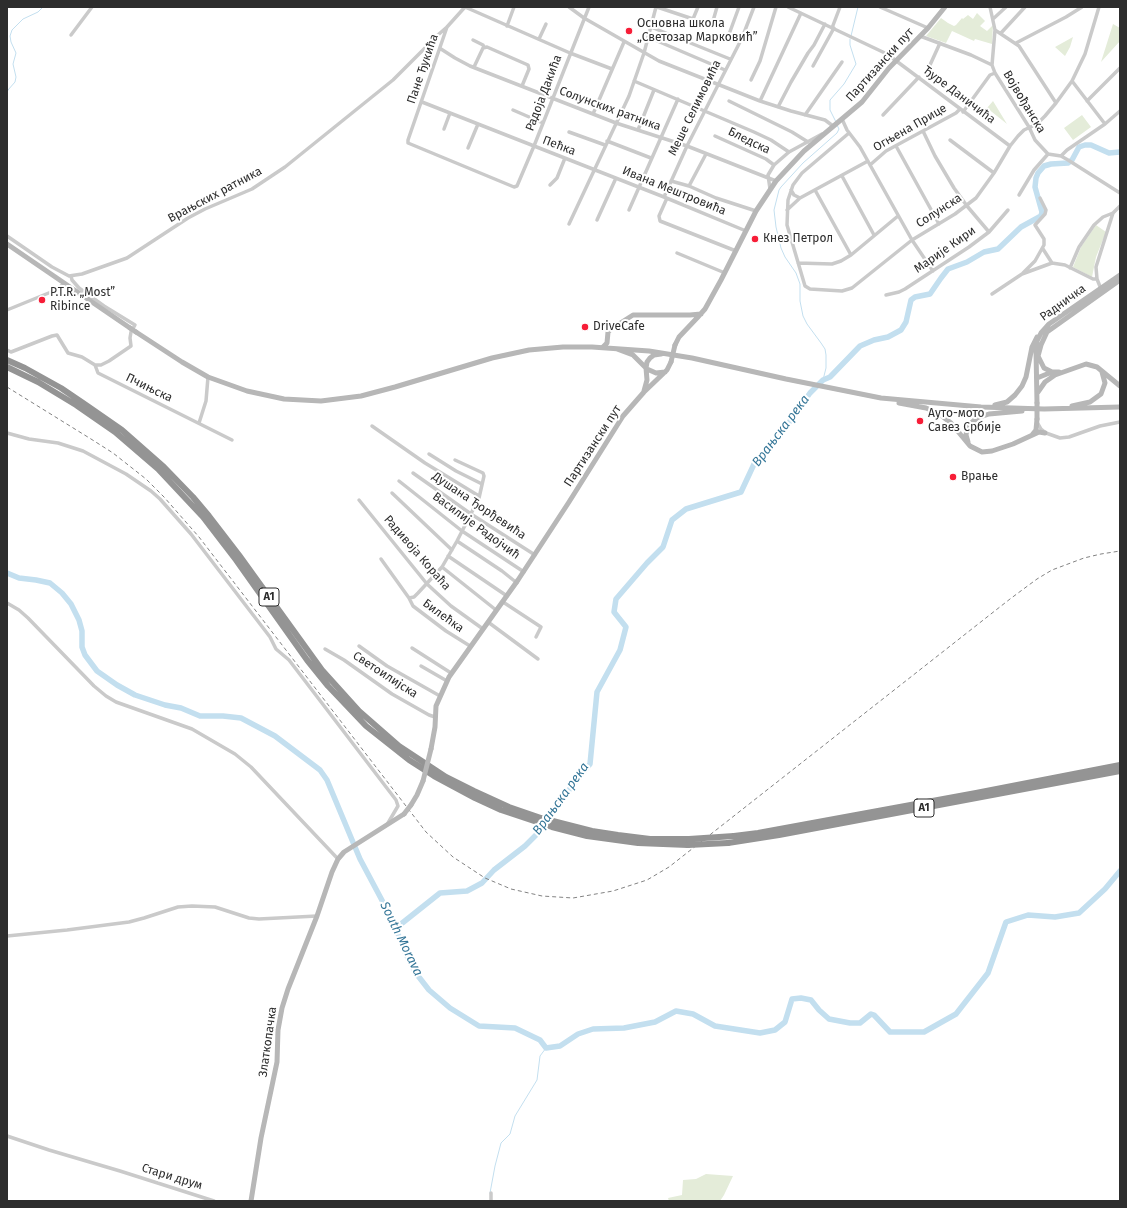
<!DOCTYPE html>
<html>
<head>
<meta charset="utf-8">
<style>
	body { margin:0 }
	#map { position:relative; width:1127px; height:1208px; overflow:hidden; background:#fff; font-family:"Fira Sans",sans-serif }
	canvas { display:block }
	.frame { position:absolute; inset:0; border:8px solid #2d2d2d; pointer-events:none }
</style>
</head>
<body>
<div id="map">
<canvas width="1127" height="1208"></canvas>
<div class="frame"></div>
</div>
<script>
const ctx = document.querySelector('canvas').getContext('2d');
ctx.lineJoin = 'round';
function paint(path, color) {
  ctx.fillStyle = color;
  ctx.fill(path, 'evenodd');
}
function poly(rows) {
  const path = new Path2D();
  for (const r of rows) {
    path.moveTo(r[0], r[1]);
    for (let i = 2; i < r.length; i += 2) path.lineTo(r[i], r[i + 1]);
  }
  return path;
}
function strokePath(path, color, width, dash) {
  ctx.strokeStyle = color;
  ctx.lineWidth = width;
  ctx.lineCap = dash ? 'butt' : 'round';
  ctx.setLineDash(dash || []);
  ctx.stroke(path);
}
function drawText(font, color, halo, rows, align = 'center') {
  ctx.font = font + ' "Fira Sans",sans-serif';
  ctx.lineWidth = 4;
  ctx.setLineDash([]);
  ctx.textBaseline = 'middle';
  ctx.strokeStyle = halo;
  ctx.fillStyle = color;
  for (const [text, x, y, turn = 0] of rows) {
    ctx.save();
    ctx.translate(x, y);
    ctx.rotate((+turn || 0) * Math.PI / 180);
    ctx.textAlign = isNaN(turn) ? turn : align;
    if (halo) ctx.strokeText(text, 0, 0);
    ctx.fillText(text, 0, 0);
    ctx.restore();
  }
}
paint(poly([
	[977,13,985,21,980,26,987,31,993,25,992,44,975,39,974,41,952,31,946,43,926,36,941,18,948,23,954,26,956,25,962,18,963,19,968,15,973,19],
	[1113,24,1120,28,1120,41,1101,62],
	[1073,37,1070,47,1065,56,1055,47],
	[993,101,1007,124,987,108],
	[1082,115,1091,127,1073,140,1064,128],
	[1096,225,1106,232,1096,257,1092,277,1073,267,1081,247],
	[706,1174,733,1176,724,1195,720,1201,669,1201,668,1198,682,1195,683,1180,696,1179]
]), '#e4ecd9');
strokePath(poly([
	[851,36,858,7],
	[7,93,8,90,15,82,16,77,13,64,16,53,11,42,10,36,12,30,23,19,38,12,43,7],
	[7,96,7,97],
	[836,122,830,110,830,100,844,84,856,64,850,45,850,39],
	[823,380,826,368,826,355,825,349,821,343,807,324,803,316,800,301,800,284,796,273,785,257,781,248,776,227,774,210,779,190,781,187,803,163,837,133,839,129,837,125],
	[490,1193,495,1166,501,1143,510,1134,515,1116,537,1080,540,1056,546,1048]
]), '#c3dfef', 1);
strokePath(poly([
	[7,573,19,578,36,580,50,583,62,593,71,604,79,620,82,631,82,647,85,655,97,671,117,685,135,695,165,705,181,708,200,716,223,716,241,718,275,736,320,770,327,780,360,859,393,921,405,952,415,972,429,990,450,1008,479,1026,515,1028,540,1040,546,1048,560,1046,578,1034,593,1029,624,1028,655,1022,676,1011,693,1014,715,1026,760,1033,775,1030,785,1022,792,999,801,998,811,1000,819,1010,829,1019,850,1023,860,1023,871,1014,874,1015,890,1032,924,1032,956,1014,988,973,1006,922,1028,915,1055,917,1079,913,1105,889,1120,871],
	[396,928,440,893,467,891,482,883,494,870,525,846,539,832,556,806,590,764,597,692,620,650,626,627,614,612,616,599,647,563,663,547,672,520,686,509,741,492,755,462,775,442,810,393,823,380,830,377,860,346,874,340,888,337,901,330,906,322,911,300,915,297,930,294,941,278,948,269,967,262,984,252,998,249,1021,227,1041,216,1042,212,1035,187,1036,178,1038,173,1044,166,1051,164,1068,163,1072,160,1079,147,1085,145,1091,145,1109,153,1120,152]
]), '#c3dfef', 5.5);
strokePath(poly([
	[465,7,447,27,408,140,408,143,514,187,517,186,534,146,589,7],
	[465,7,570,53,612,69],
	[569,7,584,18,659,61,760,101,791,111,825,120,833,126],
	[657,7,693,19,698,7],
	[788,7,887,54,1010,146],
	[880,7,928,28],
	[990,7,995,30,992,65,995,73,1029,127,1035,140,1048,154,1061,156,1068,160,1120,193],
	[993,19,1006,7],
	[713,21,717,7],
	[507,26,514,7],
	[651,27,730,59],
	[832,28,840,7],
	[995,30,1019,46,1056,103],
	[1001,33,1025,7],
	[71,35,92,7],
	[920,36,971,55,992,65],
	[648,37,725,70],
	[728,37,739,7],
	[539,39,546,24],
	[473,40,483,45,484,47],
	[1016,43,1066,17,1082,7],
	[441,49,455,58,470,66,552,98,616,123,687,146,776,181],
	[930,65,940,43],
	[813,66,834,28],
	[474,67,483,48,487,47,528,65,529,69,522,86],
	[751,80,760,61,776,7],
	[634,81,754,132,771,140,789,152],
	[1072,81,1105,124],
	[729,101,792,132,808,142],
	[760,101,801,13],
	[1087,101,1120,68],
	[422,102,664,197,746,231],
	[778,107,791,82,808,53,814,45,825,24],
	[513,110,543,123],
	[963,112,990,75,995,73],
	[593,114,624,42],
	[805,115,842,62],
	[883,115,919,77],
	[842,119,847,130,860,147,912,240,933,271],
	[444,129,450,113],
	[638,130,654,90],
	[923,131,935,156,954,188,967,206,989,232],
	[569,132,605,145],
	[849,133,802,173,793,185,788,200,787,225,805,286,810,289,842,291,852,288,912,240,955,214,976,198,994,173,1010,146,1018,136,1024,130,1037,124,1045,116,1056,103,1072,81,1085,54,1099,7],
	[715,136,766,159,774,165],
	[950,140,994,173],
	[607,141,651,158],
	[896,146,939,224],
	[468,148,478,124],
	[1061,156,1067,150,1105,124,1120,111],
	[870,165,886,151,956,113,960,109],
	[842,176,874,235],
	[671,181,689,186,716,198,756,211],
	[550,185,557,178,565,158],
	[689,186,706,154],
	[770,189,768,175,774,165,789,152,822,134],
	[791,190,794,195,800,198],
	[815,190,851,255],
	[1019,195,1034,170,1048,154],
	[664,197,687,146,742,38,754,7],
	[667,198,659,216,660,221,736,251],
	[629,210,678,99],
	[787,210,800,198,868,161],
	[597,220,616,178],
	[569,224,629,96,644,53,656,7],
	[7,236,52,267,69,276,82,274,127,258,188,218,205,209,252,189,285,167,393,80,439,34,447,27],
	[1043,249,1052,263],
	[677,253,725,273],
	[798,263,832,264,841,261,851,255,898,216],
	[1070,268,1079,247,1094,225,1103,217,1113,213,1120,206],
	[1023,273,1035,261,1044,245,1044,239,1035,225,1045,214,1046,210,1040,198],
	[1101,289,1097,279,1096,267,1113,213],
	[992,294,1022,274,1052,263,1065,265,1093,279,1097,279],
	[886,295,899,292,905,289,969,247,989,232,1008,210],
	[7,310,56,290,65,283],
	[7,350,11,352,52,336,57,335,68,353,82,357,95,365,101,365,109,361,131,346,130,338,131,332,135,325,104,306,79,288,72,280,71,276],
	[95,365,98,373,232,440],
	[1037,422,1041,429,1046,433,1060,438,1069,437,1100,426,1120,422],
	[199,423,206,401,208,377],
	[372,426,425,463,479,496],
	[7,433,29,439,58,443,83,451,126,474,151,491,160,499,191,534,270,637,276,649,289,660,396,800,398,806,388,823],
	[429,454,456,471,482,484],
	[413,473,471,514,535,555],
	[399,481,462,531,524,572],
	[392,493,452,550],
	[359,500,427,584,451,606,483,629],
	[457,541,502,571,517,583],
	[448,556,507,596],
	[381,559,409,598,413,606,446,631,470,646],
	[442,567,496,610],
	[409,598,414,597,418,593,442,567,457,541,479,498,484,476,483,473,455,460],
	[503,602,541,627,536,637],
	[7,603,19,610,28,618,94,686,106,696,116,702,192,729,235,754,251,767,338,859],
	[488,622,538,659],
	[359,646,387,666,440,696],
	[412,648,451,673],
	[325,649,344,660,392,694,429,715,435,717],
	[421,666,447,681],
	[7,936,67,930,129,922,144,918,178,907,192,906,215,907,249,918,259,919,317,916],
	[7,1136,49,1150,120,1171,214,1201],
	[491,1201,491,1193]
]), '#cacaca', 3.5);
strokePath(poly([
	[7,244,130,328],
	[136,332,182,362,208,377,247,391,284,399,321,401,361,396,395,387,492,358,529,350,563,347,592,347,649,351,692,358,786,379,881,398,981,407,1044,409,1120,407],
	[675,345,679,337,697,318,705,309,721,280,756,211,776,181,804,151,862,102,889,68,928,28,945,7],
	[603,347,607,343,608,332,611,329,633,315,690,315,701,314],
	[617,349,633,355,646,368,647,380,644,391],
	[1038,356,1041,345,1047,332,1120,280],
	[1038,356,1044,368,1052,372],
	[646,368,647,362,650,358,654,355,661,354],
	[647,369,656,373,665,372],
	[1037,378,1052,372,1059,372],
	[1038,392,1045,382,1055,375,1086,364,1097,367,1120,386],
	[899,403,926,408,938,413,951,423,970,446,982,452,992,451,1013,444,1039,432,1045,433],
	[1037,403,1036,350,1037,341,1041,333,1049,324,1120,275],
	[995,405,1007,402,1015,395,1022,386,1026,377,1032,347,1037,337],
	[1072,406,1090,402,1101,394,1105,383,1102,372],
	[1032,435,1036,430,1037,419],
	[968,442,966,435,967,429,970,424,977,418,989,414,1022,411],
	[431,749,435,727,436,706,449,677,518,580,569,502,623,416,644,392,667,370,671,362],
	[411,805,417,795,423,781],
	[251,1201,261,1138,277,1062,278,1030,282,1008,288,989,317,916,332,872,338,859,344,852,404,814]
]), '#b7b7b7', 5);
strokePath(poly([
	[7,360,25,368,61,388,86,405,122,430,164,467,193,497,209,516,239,555,322,670,359,711,399,746,446,777,474,791,509,807,541,818,592,831,618,835,650,839,689,839],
	[7,367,38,382,76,405,115,432,158,469,203,517,236,560,307,660,328,686,366,726,409,760,434,776,475,798,501,810,552,827,587,836,638,843,688,845],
	[734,836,758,833,976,793,1120,765],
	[728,843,779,835,1120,771]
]), '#949494', 6);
strokePath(poly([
	[7,387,91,439,113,453,146,479,164,497,199,537,426,832,453,857,485,878,511,889,542,896,573,898,613,891,647,880,669,867,1010,599,1037,579,1052,570,1084,558,1101,554,1120,551]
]), '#828282', 1, [4, 3]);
strokePath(poly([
	[130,328,136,332],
	[671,362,675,345],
	[1037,403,1037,419],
	[423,781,431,749],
	[404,814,411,805]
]), '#b7b7b7', 5);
strokePath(poly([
	[689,839,734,836],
	[688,845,728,843]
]), '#949494', 6);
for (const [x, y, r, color] of [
	[629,31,4,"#f71d37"],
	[755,239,4,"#f71d37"],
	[42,300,4,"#f71d37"],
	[585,327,4,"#f71d37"],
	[920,421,4,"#f71d37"],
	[953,477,4,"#f71d37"]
]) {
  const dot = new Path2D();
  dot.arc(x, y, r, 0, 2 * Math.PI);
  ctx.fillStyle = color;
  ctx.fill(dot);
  strokePath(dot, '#fff', 1.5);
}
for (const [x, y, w] of [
	[269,597,20],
	[924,808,20]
]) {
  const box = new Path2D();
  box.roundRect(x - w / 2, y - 9, w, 18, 3);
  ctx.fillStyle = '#fff';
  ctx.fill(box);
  strokePath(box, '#2d2d2d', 1);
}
drawText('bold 11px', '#2d2d2d', null, [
	["A1",269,597],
	["A1",924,808]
]);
drawText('12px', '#2d2d2d', '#fff', [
	["Основна школа",637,24],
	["„Светозар Марковић”",637,38],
	["Кнез Петрол",763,239],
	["P.T.R. „Most”",50,293],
	["Ribince",50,307],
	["DriveCafe",593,327],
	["Ауто-мото",928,414],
	["Савез Србије",928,428],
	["Врање",961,477]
], 'left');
drawText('12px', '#2d2d2d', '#fff', [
	["Партизански пут",880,65,-48],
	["Пане Ђукића",423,69,-71],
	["Радоја Дакића",544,93,-69],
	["Ђуре Даничића",959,95,37],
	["Војвођанска",1024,102,59],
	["Меше Селимовића",695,108,-64],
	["Солунских ратника",610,109,20],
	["Огњена Прице",910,128,-30],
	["Бледска",749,141,26],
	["Пећка",559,146,21],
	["Ивана Мештровића",674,191,22],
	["Врањских ратника",215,195,-28],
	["Солунска",939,211,-33],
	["Марије Кири",945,250,-35],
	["Радничка",1063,303,-36],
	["Пчињска",149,388,26],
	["Партизански пут",593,446,-57],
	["Душана Ђорђевића",479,506,34],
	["Василије Радојчић",476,526,36],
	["Радивоја Кораћа",417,553,49],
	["Билећка",443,616,36],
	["Светоилијска",385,675,33],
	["Златкопачка",268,1042,-82],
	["Стари друм",172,1177,17]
]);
drawText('italic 13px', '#337597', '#fff', [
	["Врањска река",781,431,-53],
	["Врањска река",561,799,-54],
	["South Morava",401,939,64]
]);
</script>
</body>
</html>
